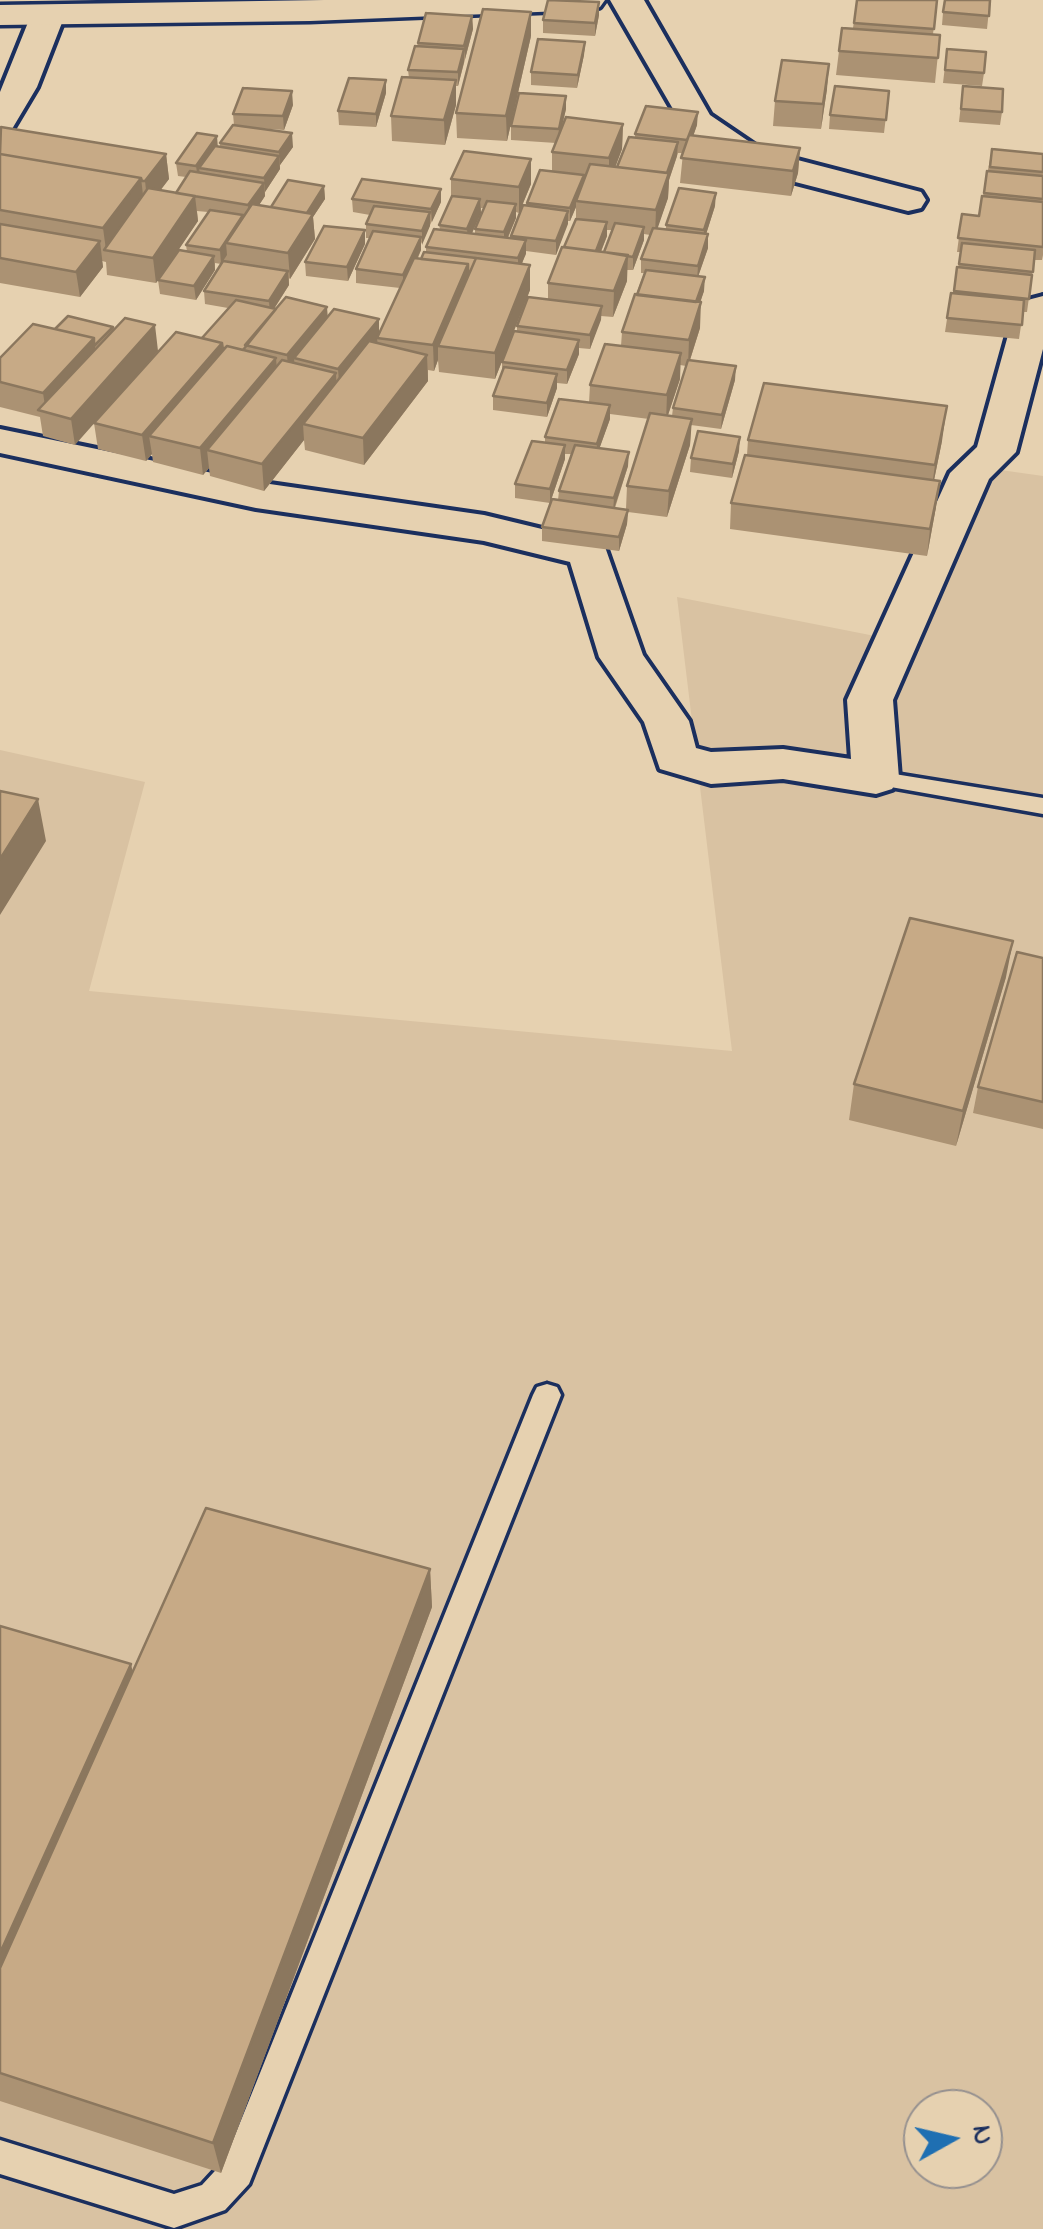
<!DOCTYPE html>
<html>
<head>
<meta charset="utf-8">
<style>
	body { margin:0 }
	#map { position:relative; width:1043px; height:2229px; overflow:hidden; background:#e6d1b0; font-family:"Indie Flower",sans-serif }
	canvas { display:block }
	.north { position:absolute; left:903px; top:2089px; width:100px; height:100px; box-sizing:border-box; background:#e6d1b0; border:2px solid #95908f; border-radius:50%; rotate:82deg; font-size:28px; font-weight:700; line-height:40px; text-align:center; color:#1b2f5e }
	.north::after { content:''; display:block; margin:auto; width:35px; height:45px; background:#1f6fb2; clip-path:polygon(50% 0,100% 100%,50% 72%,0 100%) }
</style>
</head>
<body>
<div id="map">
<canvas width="1043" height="2229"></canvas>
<div class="north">N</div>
</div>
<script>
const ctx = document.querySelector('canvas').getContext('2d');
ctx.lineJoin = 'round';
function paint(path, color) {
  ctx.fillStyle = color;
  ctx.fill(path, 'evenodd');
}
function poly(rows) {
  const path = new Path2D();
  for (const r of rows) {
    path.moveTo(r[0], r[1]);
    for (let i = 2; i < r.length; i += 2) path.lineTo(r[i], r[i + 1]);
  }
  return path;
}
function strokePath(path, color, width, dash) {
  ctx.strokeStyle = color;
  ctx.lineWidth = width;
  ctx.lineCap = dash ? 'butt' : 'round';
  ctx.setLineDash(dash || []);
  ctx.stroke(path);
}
paint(poly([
	[958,464,1043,476,1043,2229,0,2229,0,750,145,782,89,991,732,1051,677,597,875,636],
	[923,2109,983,2109,983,2169,923,2169]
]), '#d9c2a2');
const service = poly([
	[876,771,1043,798,1043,814,868,783,865,778,868,773,876,771],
	[547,1384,557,1387,561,1395,249,2184,225,2210,174,2228,0,2174,0,2140,174,2194,202,2185,225,2160,533,1395,537,1387,547,1384]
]);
const minor = poly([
	[610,0,644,0,710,115,763,151,921,192,926,200,921,208,908,211,737,167,684,128,610,0],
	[48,5,60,8,65,15,37,87,12,129,0,133,0,92,31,15,36,8,48,5],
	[1043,296,1043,349,1016,452,989,479,893,700,899,778,892,789,876,794,783,779,711,784,660,769,644,722,599,657,570,562,484,541,256,508,0,453,0,429,256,482,484,515,604,544,643,655,689,721,696,748,711,752,783,749,851,759,847,700,950,473,977,447,1015,310,1020,302,1043,296]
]);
const secondary = poly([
	[324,0,605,0,600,7,588,10,310,21,0,25,0,5,324,0]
]);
strokePath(service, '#1b2f5e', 7);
strokePath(minor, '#1b2f5e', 8);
strokePath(secondary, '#1b2f5e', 7);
paint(service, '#e6d1b0');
paint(minor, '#e6d1b0');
paint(secondary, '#e6d1b0');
paint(poly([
	[857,0,937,0,933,34,940,35,935,83,836,75,839,51,853,28],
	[944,0,990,0,987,29,942,25],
	[599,2,599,15,595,36,543,33,543,20],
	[472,16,473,29,458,86,456,86,456,105,445,145,392,141,391,116,409,78,408,70,418,43],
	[531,36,507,141,457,138,456,113],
	[585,42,584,55,577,88,531,85,531,72],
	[947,49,984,73,982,86,943,83],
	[963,86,1002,112,1000,125,959,122],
	[827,89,821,129,773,126,775,101],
	[889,91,884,133,829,129,830,115],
	[386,93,376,127,339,125,338,111],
	[566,96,566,109,561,130,623,124,622,149,615,167,617,167,635,138,635,134,697,125,693,136,800,148,798,173,791,196,680,183,683,153,678,153,669,180,668,198,657,228,666,229,666,225,715,206,706,234,708,248,698,276,704,291,700,302,700,328,690,360,735,380,721,429,691,425,690,445,667,517,628,512,627,524,619,551,542,541,542,527,558,500,559,491,571,454,565,454,565,459,550,503,515,498,515,484,545,443,545,437,589,403,590,385,621,346,622,332,644,273,641,273,641,259,650,235,644,234,644,240,633,270,627,270,627,281,613,317,601,316,590,349,579,348,579,354,567,384,557,383,557,388,547,417,493,410,493,396,502,373,502,362,517,332,517,326,548,299,548,283,576,220,576,207,570,221,568,221,556,255,526,251,522,264,530,290,495,379,439,372,438,360,434,371,428,370,428,381,364,465,305,450,304,440,264,491,210,476,209,468,203,475,153,462,152,454,146,461,98,449,94,423,202,338,228,308,205,304,204,291,221,264,215,263,215,270,196,300,160,294,158,280,187,252,186,245,208,212,197,211,198,221,156,283,107,275,106,262,102,261,103,267,80,297,0,283,0,128,166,154,169,179,160,190,176,193,186,177,178,176,176,163,220,147,220,143,234,125,233,114,293,105,284,130,256,128,293,147,280,165,280,169,265,192,265,196,259,205,271,207,324,186,325,199,313,217,315,239,290,279,289,278,289,285,274,309,328,317,379,334,400,288,356,283,356,269,370,238,366,238,366,224,370,215,353,212,352,199,441,189,441,202,421,244,421,250,418,258,421,259,426,252,426,247,440,229,439,225,451,198,451,179,531,184,519,213,516,212,516,218,508,238,511,238,527,203,552,172,552,152,556,143,511,140,511,126],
	[481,208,484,208,475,229,475,234,472,233,481,213],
	[607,230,612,230,604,252,601,252,607,236],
	[680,365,686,366,673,408,672,416,668,415,680,379],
	[610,414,649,419,627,486,626,509,615,508,628,466,599,449,610,419],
	[992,149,1043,154,1043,255,1042,260,1034,260,1027,312,1023,312,1019,339,945,332,951,293,953,293,960,257,960,252,957,252,962,214,979,216],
	[365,244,348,281,306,276,305,262],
	[113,327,113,330,75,445,43,436,40,417,0,407,0,358,55,329],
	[748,440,942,441,934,480,936,507,927,556,730,529,731,503,747,455],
	[739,451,732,478,690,472,691,458],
	[1043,958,1043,1129,973,1113,978,1087],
	[1006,977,956,1146,849,1120,854,1084],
	[430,1569,432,1607,221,2173,0,2101,0,1626,133,1672]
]), '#ab9273');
paint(poly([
	[599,2,599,15,595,36,595,23],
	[531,12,531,36,507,141,506,116],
	[472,16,473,29,465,59,464,46],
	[585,42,584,55,577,88,578,75],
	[464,49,464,62,458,86,458,72],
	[829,64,827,89,821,129,823,104],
	[386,80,386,93,376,127,376,114],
	[456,80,456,105,445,145,444,120],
	[292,91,293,105,284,130,283,116],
	[566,96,566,109,558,143,559,129],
	[698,112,697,125,687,154,688,140],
	[623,124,622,149,609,184,609,158],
	[292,133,293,147,280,165,279,152],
	[217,136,218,149,199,168,200,175,198,179,196,166],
	[678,142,677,156,669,180,668,198,655,236,656,210],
	[800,148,798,173,791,196,793,171],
	[166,154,169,179,148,207,145,181],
	[279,156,280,169,265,192,264,178],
	[531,159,531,184,519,213,519,187],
	[584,175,583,189,576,201,576,207,570,221,570,208],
	[141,178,145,212,106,250,103,228],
	[264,183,265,196,250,219,248,205],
	[324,186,325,199,313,217,315,239,290,279,288,253,304,217],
	[441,189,441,202,432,222,431,209],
	[716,193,715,206,703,244,704,230],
	[195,196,198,221,156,283,153,258],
	[480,199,481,213,468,242,467,229],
	[516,204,516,218,504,246,504,232],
	[568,211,568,224,556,255,556,241],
	[430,212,430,226,422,245,422,231],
	[243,215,244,228,226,243,227,255,221,264,220,250],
	[607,222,607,236,595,266,596,252],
	[644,227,644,240,633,270,633,257],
	[365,230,365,244,348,281,347,267],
	[708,234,708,248,697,280,698,266],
	[421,237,421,250,403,288,403,275],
	[526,240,526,254,518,272,518,258],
	[100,241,103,267,80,297,76,272],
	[628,255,627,281,613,317,614,291],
	[214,256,215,270,196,300,194,286],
	[468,264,468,290,438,346,438,360,434,371,433,345],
	[530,265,530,290,495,379,495,353],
	[288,271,289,285,270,315,269,301],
	[705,277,704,291,693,324,694,310],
	[701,302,700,328,688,366,689,340],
	[602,306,601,320,590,349,590,335],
	[327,307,329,333,294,358,295,374,289,381,287,355],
	[379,319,379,338,377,338,378,348,340,395,338,369],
	[155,325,158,351,75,445,71,419],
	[94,338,97,364,46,412,43,393],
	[579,340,579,354,567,384,567,370],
	[222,343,225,369,149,436,152,454,146,461,142,435],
	[681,353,680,379,666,421,667,395],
	[427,355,428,381,364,465,363,438],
	[276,358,278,384,207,450,209,468,203,475,200,448],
	[736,366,735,380,721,429,722,415],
	[336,373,337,399,303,424,304,440,264,491,262,464],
	[557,374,557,388,547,417,547,403],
	[610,405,610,419,596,458,597,444],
	[947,406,942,441,930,500,935,465],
	[692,419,690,445,667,517,669,491],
	[740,437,739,451,732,478,733,464],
	[565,445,565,459,550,503,550,489],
	[629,452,628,466,613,512,614,498],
	[940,481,936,507,927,556,930,529],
	[628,510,627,524,619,551,619,537],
	[38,799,46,841,0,915,0,859],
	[1013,941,1006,977,956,1146,963,1111],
	[430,1569,432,1607,221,2173,213,2143],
	[131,1664,139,1701,0,2013,0,1953]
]), '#8b775e');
const building = poly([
	[548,0,599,2,595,23,543,20,548,0],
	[857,0,937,0,934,29,854,23,857,0],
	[945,0,990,0,989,16,943,12,945,0],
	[483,9,531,12,506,116,456,113,483,9],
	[426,13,472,16,464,46,418,43,426,13],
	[842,28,940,35,938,58,839,51,842,28],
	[538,39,585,42,578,75,531,72,538,39],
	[415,46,464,49,458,72,408,70,415,46],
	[947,49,986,52,984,73,945,70,947,49],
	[782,60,829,64,823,104,775,101,782,60],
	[402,77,456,80,444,120,391,116,402,77],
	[349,78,386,80,376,114,338,111,349,78],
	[835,86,889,91,886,120,830,115,835,86],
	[963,86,1003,89,1002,112,961,109,963,86],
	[243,88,292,91,283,116,233,114,243,88],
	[519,93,566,96,559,129,511,126,519,93],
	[646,106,698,112,687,140,635,134,646,106],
	[566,117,623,124,609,158,552,152,566,117],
	[233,125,292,133,279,152,220,143,233,125],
	[1,127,166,154,145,181,142,181,141,178,0,154,1,127],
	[197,133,217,136,196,166,176,163,197,133],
	[689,135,800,148,793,171,681,158,689,135],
	[629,137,678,142,667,173,617,167,629,137],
	[215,146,279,156,264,178,199,168,215,146],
	[992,149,1043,154,1043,172,990,167,992,149],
	[464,151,531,159,519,187,451,179,464,151],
	[0,154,141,178,103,228,0,210,0,154],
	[590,164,669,173,656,210,576,201,590,164],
	[540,170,584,175,570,208,527,203,540,170],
	[190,171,264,183,248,205,176,193,190,171],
	[987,171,1043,176,1043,199,984,193,987,171],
	[362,179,441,189,431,209,352,199,362,179],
	[288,180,324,186,307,213,271,207,288,180],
	[148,188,195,196,153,258,104,250,148,188],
	[679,188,716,193,704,230,666,225,679,188],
	[452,196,480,199,467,229,439,225,452,196],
	[982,196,1043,202,1043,247,958,238,962,214,979,216,982,196],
	[487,201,516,204,504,232,475,229,487,201],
	[252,204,313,214,288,253,226,243,252,204],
	[523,205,568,211,556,241,511,236,523,205],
	[374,206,430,212,422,231,366,224,374,206],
	[210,210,243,215,220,250,186,245,210,210],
	[576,219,607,222,596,251,564,247,576,219],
	[615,223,644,227,633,257,604,252,615,223],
	[0,224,100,241,76,272,0,258,0,224],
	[324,226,365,230,347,267,305,262,324,226],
	[653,228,708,234,698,266,641,259,653,228],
	[434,229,526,240,518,258,426,247,434,229],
	[373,231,421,237,403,275,356,269,373,231],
	[962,243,1035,250,1033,272,959,264,962,243],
	[562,247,628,255,614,291,548,283,562,247],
	[179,250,214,256,194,286,158,280,179,250],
	[424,252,476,258,470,272,468,272,468,264,421,259,424,252],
	[414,258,468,264,433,345,377,338,414,258],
	[476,258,530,265,495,353,438,346,476,258],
	[223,261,288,271,269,301,204,291,223,261],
	[957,267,1032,275,1029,299,954,291,957,267],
	[646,270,705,277,696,302,637,295,646,270],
	[951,293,1024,300,1022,325,947,318,951,293],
	[635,294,701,302,689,340,622,332,635,294],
	[286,297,327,307,287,355,245,345,286,297],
	[528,297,602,306,590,335,517,326,528,297],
	[236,300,276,309,243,350,227,346,223,350,222,343,202,338,236,300],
	[334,309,379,319,338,369,294,358,334,309],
	[68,316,113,327,94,346,94,338,55,329,68,316],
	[125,318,155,325,71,419,38,410,125,318],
	[33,324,94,338,43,393,0,382,0,358,33,324],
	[514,331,579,340,567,370,502,362,514,331],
	[176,332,222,343,142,435,94,423,176,332],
	[369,341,427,355,363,438,303,424,369,341],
	[605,344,681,353,667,395,590,385,605,344],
	[227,346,276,358,200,448,149,436,227,346],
	[282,360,336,373,262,464,207,450,282,360],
	[688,360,736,366,722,415,673,408,688,360],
	[504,367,557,374,547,403,493,396,504,367],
	[764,383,947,406,935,465,748,440,764,383],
	[559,399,610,405,597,444,545,437,559,399],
	[650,413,692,419,669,491,627,486,650,413],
	[698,431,740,437,733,464,691,458,698,431],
	[532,441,565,445,550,489,515,484,532,441],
	[575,445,629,452,614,498,559,491,575,445],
	[745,455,940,481,930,529,731,503,745,455],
	[552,499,628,510,619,537,542,527,552,499],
	[0,791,38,799,0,859,0,791],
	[910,918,1013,941,963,1111,854,1084,910,918],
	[1017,952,1043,958,1043,1102,978,1087,1017,952],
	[206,1508,430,1569,213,2143,0,2073,0,1968,206,1508],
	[0,1626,131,1664,0,1953,0,1626]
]);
paint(building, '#c7aa86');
strokePath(building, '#8b775e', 2.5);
</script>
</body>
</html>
